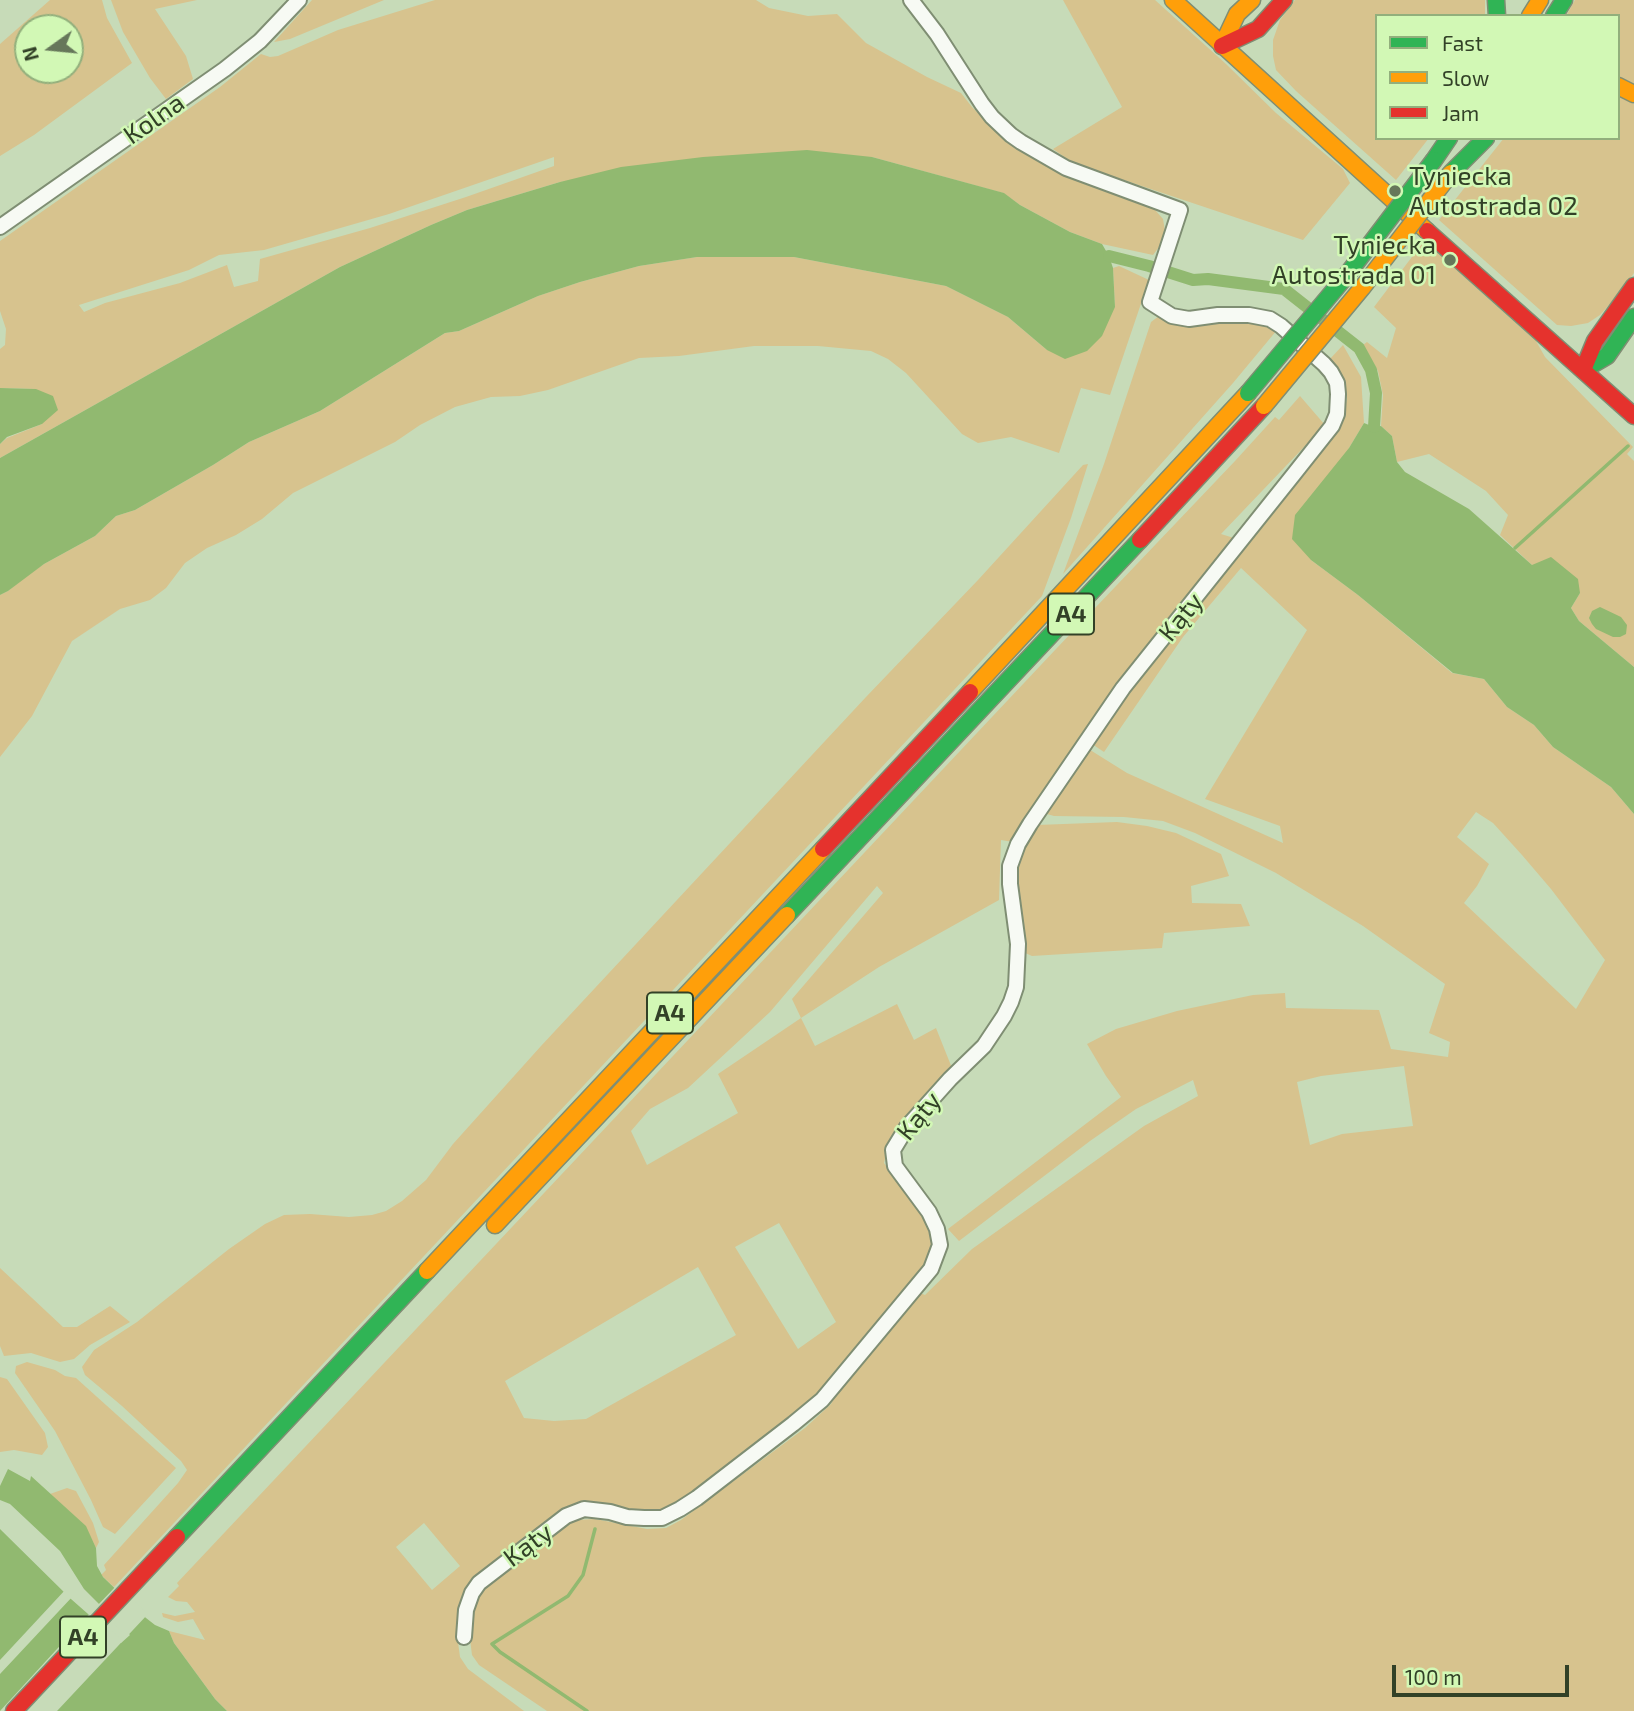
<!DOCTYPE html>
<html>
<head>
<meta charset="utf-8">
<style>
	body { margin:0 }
	#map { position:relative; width:1634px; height:1711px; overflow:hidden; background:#c7dbb8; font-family:"Exo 2",sans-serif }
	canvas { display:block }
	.legend { position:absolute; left:1375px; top:14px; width:245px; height:126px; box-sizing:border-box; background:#d2f8b5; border:2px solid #92af7c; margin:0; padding:9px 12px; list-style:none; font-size:21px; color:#324127 }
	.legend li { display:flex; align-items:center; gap:14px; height:35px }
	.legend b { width:35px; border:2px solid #92af7c }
	.north { position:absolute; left:14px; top:14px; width:70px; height:70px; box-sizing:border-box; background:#d2f8b5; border:2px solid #92af7c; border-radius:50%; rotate:255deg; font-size:19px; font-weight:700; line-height:28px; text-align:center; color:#324127 }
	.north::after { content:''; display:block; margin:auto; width:24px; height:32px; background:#66775a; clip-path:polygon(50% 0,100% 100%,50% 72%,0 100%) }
	.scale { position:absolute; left:1392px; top:1665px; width:177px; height:32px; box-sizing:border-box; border:4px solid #324127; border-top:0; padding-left:9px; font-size:21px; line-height:24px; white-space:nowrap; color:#324127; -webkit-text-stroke:5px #d2f8b5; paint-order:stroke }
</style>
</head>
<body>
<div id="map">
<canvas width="1634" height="1711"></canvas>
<ul class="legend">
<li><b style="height:9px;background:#30b455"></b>Fast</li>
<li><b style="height:9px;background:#ff9f0a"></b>Slow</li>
<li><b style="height:9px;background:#e5322d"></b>Jam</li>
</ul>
<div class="north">N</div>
<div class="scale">100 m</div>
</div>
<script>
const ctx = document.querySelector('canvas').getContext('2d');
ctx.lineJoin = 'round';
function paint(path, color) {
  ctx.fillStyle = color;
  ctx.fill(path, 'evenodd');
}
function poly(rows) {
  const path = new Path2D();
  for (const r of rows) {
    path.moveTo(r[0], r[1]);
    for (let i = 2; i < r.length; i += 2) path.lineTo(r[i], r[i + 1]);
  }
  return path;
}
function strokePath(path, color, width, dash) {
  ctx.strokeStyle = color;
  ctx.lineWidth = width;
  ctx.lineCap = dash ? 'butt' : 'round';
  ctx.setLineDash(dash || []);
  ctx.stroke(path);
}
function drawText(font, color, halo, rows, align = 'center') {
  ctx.font = font + ' "Exo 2",sans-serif';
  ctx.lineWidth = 5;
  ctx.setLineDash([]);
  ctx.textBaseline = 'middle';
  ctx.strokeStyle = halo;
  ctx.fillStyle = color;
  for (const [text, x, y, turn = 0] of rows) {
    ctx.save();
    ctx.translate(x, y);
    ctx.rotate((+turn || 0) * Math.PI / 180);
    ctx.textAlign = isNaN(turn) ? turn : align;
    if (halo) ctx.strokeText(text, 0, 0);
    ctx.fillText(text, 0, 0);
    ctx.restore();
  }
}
paint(poly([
	[50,0,102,0,107,18,132,63,34,135,0,156,0,44],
	[70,28,70,70,28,70,28,28],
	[111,0,197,0,155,9,186,56,193,79,166,99,150,78,123,32],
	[312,0,384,0,290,39,274,42],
	[435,0,756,0,769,8,808,16,837,14,866,43,927,77,961,93,972,107,1003,138,1029,156,1066,173,1149,203,1163,219,1165,231,1162,243,1153,255,1102,244,1070,232,1020,205,1003,193,872,157,560,182,467,210,431,225,340,267,0,458,0,444,7,438,42,424,36,389,0,388,0,349,5,345,6,329,0,311,0,241,220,87,261,54,270,57,278,56,338,30],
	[554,157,554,166,466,197,370,228,260,259,258,281,234,287,227,265,180,283,105,303,84,312,79,305,189,270,219,255,264,250,389,214],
	[1063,0,1155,0,1226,64,1276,113,1343,169,1350,183,1303,240,1073,163,1053,149,1122,107],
	[1295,0,1485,0,1485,16,1377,16,1377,138,1429,138,1396,180,1296,91,1276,70,1273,56,1273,40,1280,20],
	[1575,0,1634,0,1634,88,1618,80,1618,16,1566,16],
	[1618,95,1634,104,1634,273,1620,293,1600,315,1588,323,1571,326,1557,325,1439,220,1504,138,1618,138],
	[1424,241,1536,341,1545,357,1633,447,1627,454,1634,461,1634,667,1579,621,1571,608,1580,593,1532,565,1500,535,1508,515,1486,491,1429,454,1397,462,1392,436,1381,426,1383,395,1378,371,1363,345,1367,342,1387,358,1396,328,1374,307],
	[697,257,794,257,946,286,1008,317,1047,350,1115,307,1113,268,1119,266,1149,280,1110,395,1081,388,1059,453,1011,437,978,443,962,434,906,373,888,359,871,351,818,346,754,346,679,356,639,358,548,390,520,396,491,397,455,407,420,425,395,442,293,493,262,519,236,535,207,548,185,563,166,588,150,600,120,609,72,641,32,716,0,757,0,595,8,591,27,575,44,564,95,536,116,516,135,510,213,465,249,442,320,411,445,333,459,331,538,296,580,282,639,266],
	[1159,316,1180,323,1204,325,1237,321,1255,322,1277,330,1233,383,1063,574,1104,464,1151,322],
	[1343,345,1361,377,1364,423,1349,448,1311,560,1358,595,1452,673,1484,679,1507,707,1534,725,1553,747,1611,787,1634,814,1634,1711,547,1711,479,1665,472,1655,470,1639,471,1610,475,1598,484,1585,562,1526,576,1520,595,1519,647,1529,666,1528,681,1520,805,1428,831,1404,839,1387,920,1293,925,1295,972,1249,1144,1126,1198,1096,1193,1080,1136,1109,1090,1141,959,1241,948,1229,1121,1097,1106,1076,1087,1044,1116,1029,1177,1011,1253,995,1285,993,1286,1008,1379,1010,1391,1049,1448,1057,1450,1042,1429,1033,1445,984,1363,926,1276,873,1195,833,1163,821,1124,817,1054,816,1047,814,1047,807,1087,748,1127,773,1283,843,1280,826,1205,799,1307,630,1241,568,1183,637,1104,752,1092,744,1133,682,1341,422,1347,399,1343,383,1329,360],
	[1476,812,1493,823,1522,855,1551,889,1605,960,1576,1009,1464,903,1477,886,1489,864,1457,837],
	[1404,1066,1413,1126,1342,1134,1310,1145,1297,1082,1321,1076],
	[1300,396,1325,425,1221,534,1237,539,1135,664,1079,737,1013,842,1001,840,999,900,879,967,801,1018,815,1046,897,1004,914,1040,936,1028,952,1068,890,1138,884,1163,922,1212,931,1230,935,1247,925,1269,821,1393,785,1425,679,1505,661,1515,629,1512,600,1503,587,1501,561,1512,462,1607,458,1642,460,1657,468,1669,524,1711,227,1711,215,1699,174,1643,169,1631,205,1640,193,1619,178,1622,163,1617,162,1613,175,1616,195,1612,187,1602,176,1601,168,1597,179,1586,177,1583,1056,649,1235,461,1275,417,1279,420],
	[877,886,883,893,792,999,801,1018,718,1074,738,1113,647,1165,631,1131,650,1109,688,1088,770,1012],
	[779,1223,836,1322,798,1349,735,1247],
	[698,1267,736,1335,586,1419,554,1421,524,1418,505,1381],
	[424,1523,460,1566,432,1590,396,1547],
	[1088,464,1071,518,1042,596,114,1587,101,1575,106,1570,104,1565,178,1483,187,1470,181,1461,122,1406,85,1375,82,1367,94,1350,137,1322,229,1249,265,1224,284,1215,310,1214,349,1217,372,1215,386,1211,402,1201,426,1180,453,1144,541,1046,866,697,978,580,1083,465],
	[1117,822,1147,826,1176,833,1221,854,1229,876,1191,886,1192,903,1241,904,1250,926,1164,933,1162,948,1032,956,1023,952,1014,872,1022,849,1037,825],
	[0,1268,63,1327,77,1327,110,1306,130,1322,90,1345,74,1359,60,1362,31,1353,4,1356,0,1346],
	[27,1362,55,1370,65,1376,76,1378,176,1468,115,1534,103,1527,91,1500,55,1431,15,1373,16,1366],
	[0,1377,7,1379,45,1433,48,1447,42,1455,14,1450,0,1452],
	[67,1488,76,1491,93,1523,99,1542,96,1548,85,1526,50,1494]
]), '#d7c38e');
paint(poly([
	[807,150,872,157,1004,193,1020,205,1070,232,1102,244,1109,256,1113,268,1115,307,1102,336,1087,351,1065,359,1047,350,1008,317,946,286,794,257,697,257,639,266,580,282,538,296,459,331,445,333,320,411,249,442,213,465,135,510,116,516,95,536,44,564,8,591,0,595,0,458,340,267,431,225,467,210,560,182,621,167,703,157],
	[0,388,36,389,53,396,58,410,42,424,7,437,0,444],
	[1364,423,1374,427,1381,426,1392,436,1397,462,1405,472,1469,509,1532,565,1551,557,1578,579,1580,593,1571,608,1579,621,1634,667,1634,814,1611,787,1553,747,1534,725,1507,707,1484,679,1453,673,1358,595,1311,560,1292,539,1295,515,1349,448],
	[1600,607,1621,617,1627,625,1626,634,1620,637,1613,637,1596,629,1592,624,1589,618,1592,611],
	[8,1469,30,1481,31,1476,86,1526,96,1548,97,1566,103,1577,146,1618,155,1625,169,1631,174,1643,215,1699,227,1711,0,1711,0,1529,71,1599,121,1643,130,1635,84,1589,60,1551,10,1504,0,1500,0,1486]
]), '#91b970');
paint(poly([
	[117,1585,148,1614,57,1711,0,1711,91,1612,121,1639,125,1634,96,1607],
	[66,1589,73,1596,0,1674,0,1660]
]), '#c7dbb8');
strokePath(poly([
	[1515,548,1628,446],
	[587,1711,500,1652,492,1644,568,1596,583,1575,595,1529]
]), '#91b970', 3.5);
strokePath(poly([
	[1109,256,1149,266,1193,280,1208,279,1284,289,1359,348,1371,370,1376,393,1374,427]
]), '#91b970', 12);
const street = poly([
	[0,227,225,69,260,41,299,0],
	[464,1637,466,1610,472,1593,479,1583,566,1516,584,1509,610,1512,627,1517,644,1518,662,1518,680,1509,697,1498,793,1424,822,1400,931,1269,940,1245,937,1229,929,1212,895,1166,893,1150,907,1127,950,1079,984,1046,1004,1016,1011,1002,1016,987,1018,944,1010,884,1010,866,1018,844,1030,824,1123,688,1294,474,1332,426,1337,414,1338,394,1337,383,1331,372,1324,364,1281,326,1270,319,1249,315,1218,315,1189,319,1172,316,1150,302,1180,210,1066,168,1021,142,1011,135,992,117,982,104,937,34,911,0]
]);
const fast = poly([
	[1496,0,1497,16],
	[1554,16,1564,0],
	[1434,160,1449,138],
	[1451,173,1486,138],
	[1583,370,1607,356,1634,317],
	[787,915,1140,540],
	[177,1537,427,1271]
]);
const slow = poly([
	[1173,0,1427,231],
	[1530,16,1540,0],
	[1222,46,1237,14,1252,0],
	[1618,86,1634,94],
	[970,692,1248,393],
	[495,1225,787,915],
	[427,1271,823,849]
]);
const jam = poly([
	[1222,46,1258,29,1284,0],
	[1427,231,1634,416],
	[1583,370,1595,341,1634,286],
	[1140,540,1264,406],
	[823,849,970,692],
	[14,1711,177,1537]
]);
strokePath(street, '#7f8e73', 18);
strokePath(fast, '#7f8e73', 19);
strokePath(slow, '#7f8e73', 19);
strokePath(jam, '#7f8e73', 19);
strokePath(street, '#f7faf4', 14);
strokePath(fast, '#30b455', 16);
strokePath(slow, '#ff9f0a', 16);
strokePath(jam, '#e5322d', 16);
const fastBridge = poly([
	[1248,393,1346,276,1434,160]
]);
const slowBridge = poly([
	[1264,406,1362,288,1451,173]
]);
strokePath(fastBridge, '#7f8e73', 19, []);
strokePath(slowBridge, '#7f8e73', 19, []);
strokePath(fastBridge, '#30b455', 16);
strokePath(slowBridge, '#ff9f0a', 16);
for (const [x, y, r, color] of [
	[1395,191,7,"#66775a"],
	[1450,260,7,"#66775a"]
]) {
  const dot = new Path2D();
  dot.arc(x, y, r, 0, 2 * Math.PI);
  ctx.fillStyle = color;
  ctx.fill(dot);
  strokePath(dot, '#d2f8b5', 2.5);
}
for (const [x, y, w] of [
	[1071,614,46],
	[670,1013,46],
	[83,1637,46]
]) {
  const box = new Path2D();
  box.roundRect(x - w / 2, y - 20.5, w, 41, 5);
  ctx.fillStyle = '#d2f8b5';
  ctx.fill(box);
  strokePath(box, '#324127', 2);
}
drawText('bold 24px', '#324127', null, [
	["A4",1071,614],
	["A4",670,1013],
	["A4",83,1637]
]);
drawText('26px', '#324127', '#d2f8b5', [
	["Kolna",154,119,-35],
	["Kąty",1181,617,-51],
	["Kąty",919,1116,-51],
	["Kąty",528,1545,-37]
]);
drawText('26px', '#324127', '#d2f8b5', [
	["Tyniecka",1409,176],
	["Autostrada 02",1409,206],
	["Tyniecka",1436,245,"right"],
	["Autostrada 01",1436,275,"right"]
], 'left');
</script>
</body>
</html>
